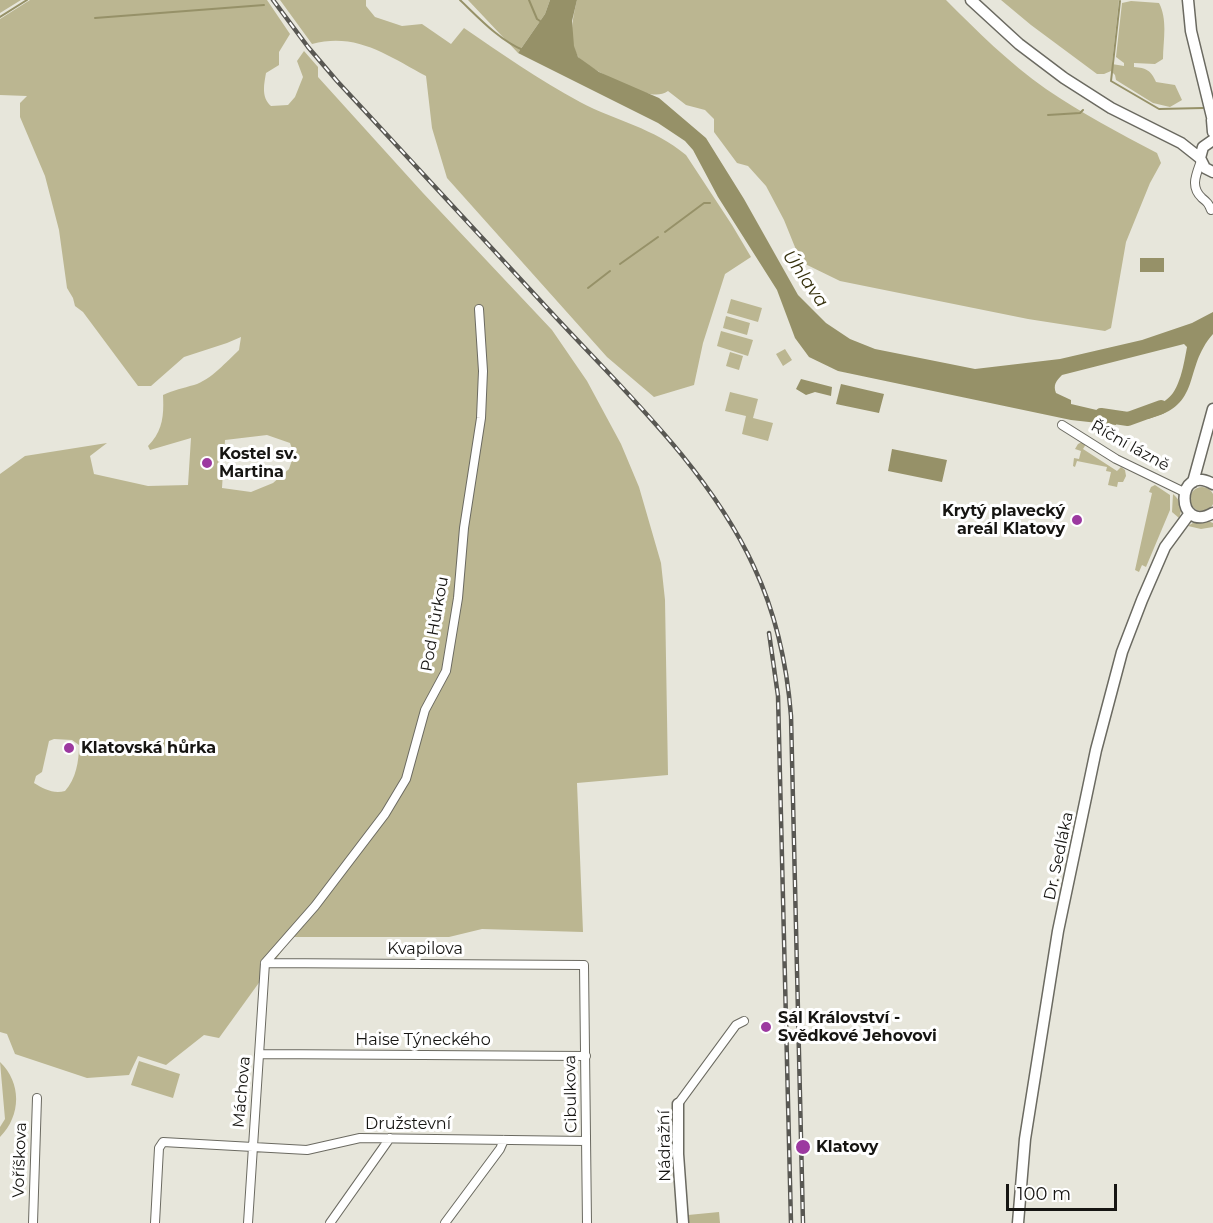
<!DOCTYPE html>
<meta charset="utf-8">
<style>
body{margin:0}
#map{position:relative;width:1213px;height:1223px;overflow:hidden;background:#e7e6db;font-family:Montserrat,sans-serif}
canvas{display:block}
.scale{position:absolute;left:1006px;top:1184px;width:111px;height:27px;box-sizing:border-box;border:3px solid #161512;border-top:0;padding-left:8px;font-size:18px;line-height:21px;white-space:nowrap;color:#161512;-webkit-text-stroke:4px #fff;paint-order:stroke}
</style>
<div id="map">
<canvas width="1213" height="1223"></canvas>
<div class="scale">100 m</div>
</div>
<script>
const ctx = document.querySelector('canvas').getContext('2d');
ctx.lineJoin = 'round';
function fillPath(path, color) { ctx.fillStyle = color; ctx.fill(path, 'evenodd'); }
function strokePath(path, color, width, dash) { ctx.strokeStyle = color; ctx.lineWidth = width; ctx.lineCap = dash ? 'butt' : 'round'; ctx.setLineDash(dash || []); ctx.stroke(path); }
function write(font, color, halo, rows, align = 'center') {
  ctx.font = font + ' Montserrat,sans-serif'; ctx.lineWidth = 6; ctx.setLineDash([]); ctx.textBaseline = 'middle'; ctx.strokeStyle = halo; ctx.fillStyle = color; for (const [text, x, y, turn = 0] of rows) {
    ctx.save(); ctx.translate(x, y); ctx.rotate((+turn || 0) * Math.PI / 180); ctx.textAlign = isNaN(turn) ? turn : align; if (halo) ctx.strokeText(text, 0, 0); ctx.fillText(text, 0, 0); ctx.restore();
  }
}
fillPath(new Path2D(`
 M0 0H21L0 13Z
 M30 0H267L290 34 279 52V65L266 73C264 85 261 97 271 106L288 105 295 97 303 77 297 61 304 51 318 67V77L423 193 552 330 587 381 621 444 639 487 661 563 665 600 668 775 577 783 583 932 482 929 449 937H292L219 1038 204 1035 166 1065 138 1056 129 1075 87 1078 15 1054 7 1034 0 1032V474L25 456 107 443 90 456 94 474 148 486 188 485 191 438 150 450 148 446C163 431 164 415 163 395 174 390 183 388 194 385 211 380 227 361 239 350L241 337 227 343 184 357 151 386H138L83 312 75 306 73 298 67 288 59 230 45 176 20 117V103L27 96 0 95V19ZM267 435 290 443 294 454 289 469 273 483 251 492 222 488 225 440ZM54 739 72 740 79 745C79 761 76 779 65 791 53 794 44 789 34 783L36 776 42 772 49 741Z
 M280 0H366V6L375 17 402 26 422 24 451 44 464 28C502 54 539 80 580 102 616 121 654 128 686 155L732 225 751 257 725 274 703 343 694 385 654 397 607 357 447 178 432 128 426 76C388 56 357 32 312 44Z
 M468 0H550L545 14 518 53Z
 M577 0H946C977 31 1009 63 1046 89 1081 113 1119 133 1157 153L1161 163 1150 183 1126 242 1111 328 1105 331 1028 319 840 281 801 262 784 220 766 186 748 166 737 163 714 132V119L705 110 686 105 668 91C662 95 657 95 650 94 636 91 583 67 577 55 568 38 573 17 577 0Z
 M1001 0H1119L1112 64 1124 66V63L1116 57 1122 3 1131 1 1159 3C1168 20 1163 41 1163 59L1155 64 1134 63V67C1146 68 1151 70 1156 82L1175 85 1182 100 1170 107 1153 103 1116 80 1115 75 1111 71 1104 74H1097L1031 25Z
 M731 299 762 308 758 322 727 313Z
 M726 316 750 323 747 335 723 328Z
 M721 331 753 340 748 356 717 346Z
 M785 349 792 360 783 366 776 354Z
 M730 352 743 356 739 370 726 366Z
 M730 392 758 399 753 418 773 423 768 441 742 434 746 416 725 411Z
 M1082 442 1086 444 1083 449 1117 471 1121 467 1125 470 1126 476 1123 482H1118L1117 487 1108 485 1111 472 1106 471 1107 467 1077 461 1075 467 1073 466 1074 458 1079 459 1081 451 1075 449 1078 444Z
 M1155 485 1170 495V510L1146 567 1142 565 1139 572 1135 570 1152 493 1149 492 1151 487Z
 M1190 499a12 12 0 1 1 24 0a12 12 0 1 1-24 0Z
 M1173 494C1181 501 1183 508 1179 518L1172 512Z
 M1196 521H1208L1213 523V527L1201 529 1188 526Z
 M139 1061 180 1074 173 1098 131 1085Z
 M0 1062C22 1083 21 1116 0 1137V1127L5 1119Z
 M719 1212 720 1223H689L688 1215Z`), '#bbb691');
fillPath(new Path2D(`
 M550 0H577L572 21 574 46 578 57 599 72 659 98 706 138 744 199 798 295 826 323 850 339 875 349 975 369 1060 359 1142 340 1192 323 1213 312V334C1182 369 1204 405 1148 419L1144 410C1151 407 1160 405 1166 400 1180 391 1184 363 1187 347L1184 344 1062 375C1056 381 1053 385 1056 393L1071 400V404L1118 415 1116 425 1071 420 838 371 809 357 795 338 777 290 718 197 693 150 685 141 658 123 518 53 545 14Z
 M1140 258H1164V272H1140Z
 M801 379 832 387 831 396 815 392 806 395 796 389Z
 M841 384 884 394 879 413 836 404Z
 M892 449 947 460 942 482 888 471Z`), '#969168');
strokePath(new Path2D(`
 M460 0C478 17 499 40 523 50
 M529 0 537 19 540 21
 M1120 1 1111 81 1159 109 1203 108
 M0 17 27 0
 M95 18 264 5
 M1048 115 1080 113 1083 110
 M665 232 704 203H710
 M620 264 658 237
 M588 288 610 271`), '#969168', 2);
strokePath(new Path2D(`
 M1101 415 1128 419 1161 407`), '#969168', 14);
const street = new Path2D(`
 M1201 161C1196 175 1190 187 1202 198 1207 202 1209 204 1211 210
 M1062 425 1116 459 1184 492
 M265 963 315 906 385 814 406 779 425 710 446 671 458 598 464 528 481 418 483 371 479 309
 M265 963 584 965 587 1223
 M260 1054 586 1056
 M678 1104 736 1025 744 1021
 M33 1223 37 1098
 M155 1223 159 1148 163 1142 307 1150 360 1138 586 1141
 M248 1223 265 963
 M330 1223 390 1138
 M445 1223 500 1149 504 1140`);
const secondary = new Path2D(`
 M971 0 1019 44 1064 78 1111 108 1181 143 1200 158
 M1188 0 1191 31 1213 121
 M1212 120 1213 132
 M1213 140 1203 147 1200 158 1205 168 1213 172
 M1193 482 1213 409
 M1213 484C1175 462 1175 535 1213 513
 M678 1104V1154L683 1223
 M1018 1223 1025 1139 1058 931 1096 750 1122 652 1142 600 1165 547 1190 513`);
strokePath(street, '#6b6a61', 10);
strokePath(secondary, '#6b6a61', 13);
strokePath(street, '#fff', 8);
strokePath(secondary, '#fff', 10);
const rail = new Path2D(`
 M273 0 308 47 337 81C408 157 478 234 549 310 622 389 709 469 754 567 776 614 787 665 791 716L803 1223
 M769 633 778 696 791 1223`);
strokePath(rail, '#595853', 4.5);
strokePath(rail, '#fff', 2, [7]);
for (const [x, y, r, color] of [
 [207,463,6,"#9c39a0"],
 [1077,520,6,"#9c39a0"],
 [69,748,6,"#9c39a0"],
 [766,1027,6,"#9c39a0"],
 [803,1147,8,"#9c39a0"]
]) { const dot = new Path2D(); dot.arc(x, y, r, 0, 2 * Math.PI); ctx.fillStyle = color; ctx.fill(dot); strokePath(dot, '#fff', 2); }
write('16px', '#161512', '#fff', [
 ["Říční lázně",1130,446,29],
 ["Pod Hůrkou",435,624,-80],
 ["Dr. Sedláka",1059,856,-78],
 ["Kvapilova",425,949],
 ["Haise Týneckého",423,1040],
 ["Máchova",242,1092,-85],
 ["Cibulkova",571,1094,-91],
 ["Družstevní",408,1124],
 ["Nádražní",665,1146,-91],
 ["Voříškova",20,1160,-88]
]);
write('bold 16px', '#161512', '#fff', [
 ["Kostel sv.",219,454],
 ["Martina",219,472],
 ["Krytý plavecký",1065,511,"right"],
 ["areál Klatovy",1065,529,"right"],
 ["Klatovská hůrka",81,748],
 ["Sál Království -",778,1018],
 ["Svědkové Jehovovi",778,1036],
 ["Klatovy",816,1147]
], 'left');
write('italic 18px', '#35300c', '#fff', [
 ["Úhlava",805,279,55]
]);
</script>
